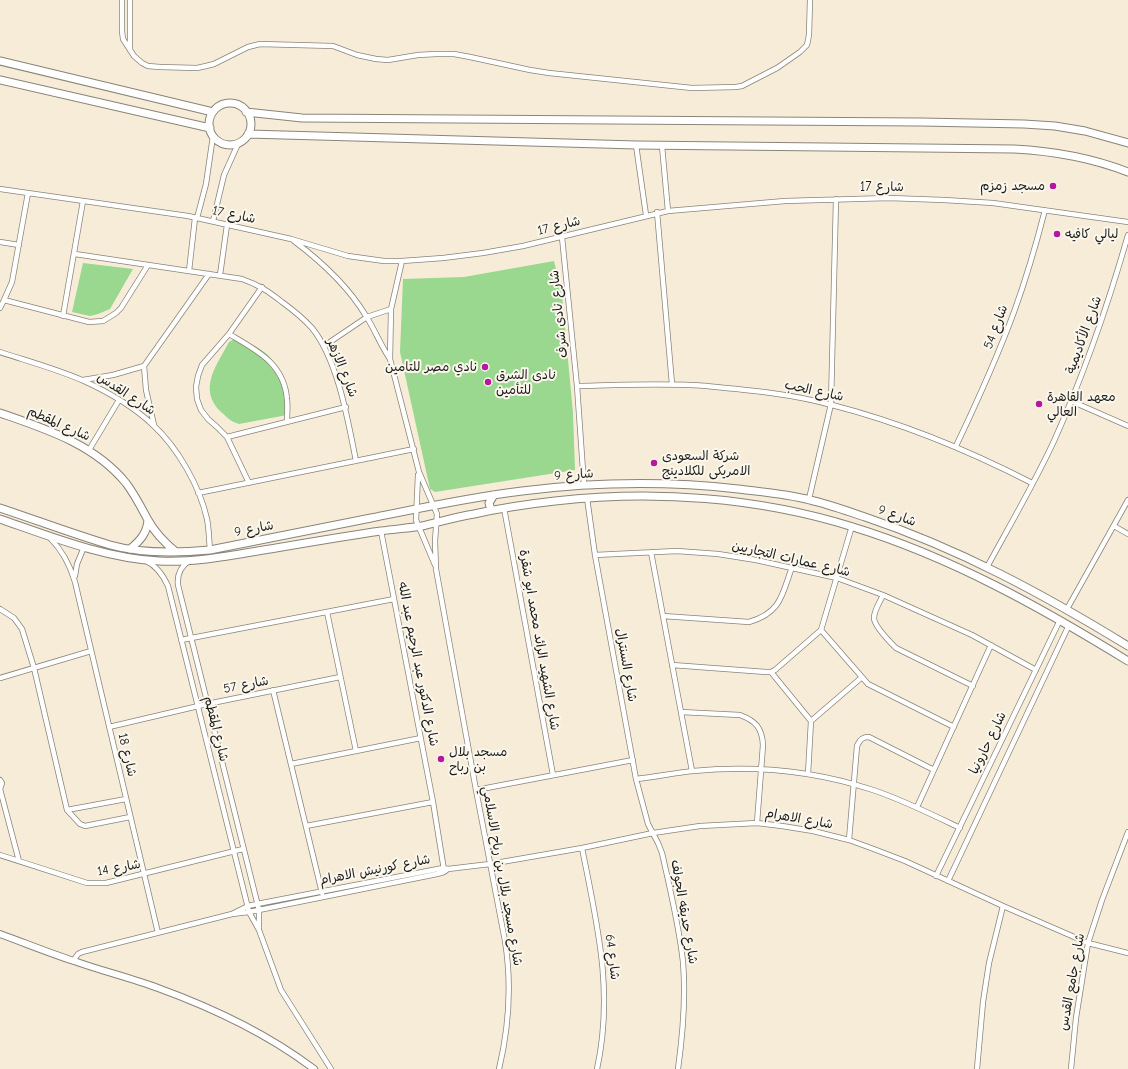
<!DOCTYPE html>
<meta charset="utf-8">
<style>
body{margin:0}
canvas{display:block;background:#f7ecd8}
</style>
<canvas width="1128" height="1069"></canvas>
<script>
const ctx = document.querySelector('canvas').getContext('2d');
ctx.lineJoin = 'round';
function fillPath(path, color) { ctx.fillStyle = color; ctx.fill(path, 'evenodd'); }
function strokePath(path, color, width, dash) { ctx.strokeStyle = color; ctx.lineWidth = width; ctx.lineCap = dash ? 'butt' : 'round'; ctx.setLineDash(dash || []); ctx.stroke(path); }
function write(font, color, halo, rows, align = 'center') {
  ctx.font = font + ' "Comic Neue","Playpen Sans Arabic",sans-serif'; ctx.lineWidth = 4; ctx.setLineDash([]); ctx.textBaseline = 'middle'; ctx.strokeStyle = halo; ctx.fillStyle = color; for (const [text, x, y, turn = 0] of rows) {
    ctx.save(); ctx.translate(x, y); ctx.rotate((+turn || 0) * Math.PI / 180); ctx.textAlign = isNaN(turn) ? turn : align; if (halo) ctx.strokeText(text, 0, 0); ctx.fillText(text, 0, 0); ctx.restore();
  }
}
fillPath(new Path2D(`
 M554 261 562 295 573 413 575 470 435 492 430 489 400 352 403 279 464 277Z
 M83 263 133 269 110 309 98 314 90 316 72 312Z
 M240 338C248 343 257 346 264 352 283 366 284 393 287 415L239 424C231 422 227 417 221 412 197 389 217 365 229 342L234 339Z`), '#99d88e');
const minor = new Path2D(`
 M122 0V31L123 39 134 56 142 63 148 66 160 67 197 68 206 66 214 64 248 47 260 44 333 46 357 55 376 59 388 60 418 55 436 54H454L470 57 530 70 549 73 692 88 736 87 742 86 777 68 800 52 807 45 809 35 810 0
 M130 50V0
 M636 145 646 215
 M662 146 668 211
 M0 189 188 216 291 239 348 256 384 261H402L443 258 483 253 523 246 668 211 785 201 889 198 944 200 993 203 1128 222
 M657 212 672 384
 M197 218 206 184 213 136
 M213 221 224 175 238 144
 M562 237 577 386 584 485
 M294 241C322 262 348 286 366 316 375 330 381 346 390 359
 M0 242 19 245
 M75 254 242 279C259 285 268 291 282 302 293 310 303 318 312 328 338 360 348 421 356 461
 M402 261 391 309 390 359 419 472 437 514 435 541 436 569 476 790 505 941C512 985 509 1027 499 1069
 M189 271 195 218
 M220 275 227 225
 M4 300 89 322 103 321 116 313 121 308 148 265
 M0 308 4 300 12 282 28 193
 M63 316 83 201
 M229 334C256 350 284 363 287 399 288 406 287 414 287 421
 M324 346 367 317 391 309
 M0 352C27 361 57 369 84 381 108 392 134 407 153 425 178 448 200 487 207 519 209 529 209 540 210 550
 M83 380 113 375 144 366
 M577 386C620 385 664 383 707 386 749 390 792 394 832 405 902 423 968 450 1032 483
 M1071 401 1128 426
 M154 425 146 390 144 366 209 274
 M227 437 346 407
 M956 446C977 402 997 358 1014 312 1026 279 1036 245 1045 210
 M89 450 119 400
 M418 475 416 520 435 565
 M249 483 227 437 217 427 208 419 201 410 197 399 196 387 198 376 202 365 229 334 262 287
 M198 493 414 449
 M587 498 595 555 636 779 648 824 658 843 662 853C670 889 679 925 683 962 686 998 683 1033 678 1069
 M809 499 831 404 836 199
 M504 508 553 775
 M1114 526 1128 534
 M381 531 433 802 444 870
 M50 538C63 551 70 565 75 582L158 933
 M651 552 692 771
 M595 555 677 551 718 554 756 560 837 578 883 595 972 635 1036 670
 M146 561C157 566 163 575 168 586L249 912 259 930 281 990 331 1069
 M189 561C180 567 177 575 178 585L259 910V928
 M987 567C1010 525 1034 484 1054 441 1084 374 1108 305 1128 235
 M75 576 77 564 84 547
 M883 595C880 602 874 610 874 618 874 626 890 642 896 648L973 686
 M0 609 14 618 22 629 34 668 67 810 80 824 85 826 130 817
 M1067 609 1128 500
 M327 612 356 751
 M663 616 749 622C781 613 782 595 792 567
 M821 630 868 684 954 727
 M181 640 394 599
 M672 665 766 672H771L775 670 821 630 852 526
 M771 672 811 721 808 774
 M0 678 91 651
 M273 690 322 893
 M681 712 740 715C756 721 762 728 763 745L757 823
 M811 721 861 678
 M109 727 207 704 340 677
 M291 764 421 738
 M636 779C655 777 674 773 693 771 753 765 816 771 873 790 903 800 931 814 960 828
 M0 780 2 783 0 789
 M0 789 19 861
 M476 790 633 760
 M917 807 991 645
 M67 810 126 799
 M306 826 433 802
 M849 840 857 746C860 739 863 737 869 737L934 770
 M582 848C597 924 614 991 597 1069
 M0 855 87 883H106L243 849
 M936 876 1060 620
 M948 881 1069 625
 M232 914 248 906 257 904 443 868 448 869 490 864 582 848 653 833 700 826 757 823 782 826 813 831 849 840 871 848 905 861 1003 906 1088 943 1128 953
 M73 961 78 954 82 952 232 914 249 912 437 874 444 872 448 869
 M977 1069 983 1002 989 963 1003 906
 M1071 1069 1076 1018 1088 943 1102 900 1128 832`);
const tertiary = new Path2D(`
 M0 934C25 943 49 953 74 961 102 971 131 978 158 988 213 1008 268 1034 314 1069`);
const secondary = new Path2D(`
 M0 61 213 112
 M0 80 210 128
 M209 124a21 21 0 1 1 42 0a21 21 0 1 1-42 0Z
 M246 112 302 118 921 122 1024 124 1055 126 1085 131 1128 143
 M248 134 636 145 1014 149C1053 151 1092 158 1128 172
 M0 413C46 429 94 444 126 483 135 495 141 507 148 520 155 533 165 543 176 552
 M0 508C36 520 73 534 110 545 142 554 177 553 210 550 264 539 317 529 371 518 421 508 471 497 522 491 594 482 667 481 738 489 762 492 787 494 810 500 828 504 847 511 865 517 960 549 1043 594 1128 646
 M491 510 489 503 494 495
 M0 519C49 536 107 559 159 561 198 563 238 554 276 548 311 542 346 536 381 531 395 529 409 528 422 526 439 522 456 517 474 514 501 508 528 504 555 501 654 490 758 497 853 527 951 557 1042 608 1128 661
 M130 549C140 541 147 533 148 520`);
strokePath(minor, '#8a847a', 6);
strokePath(tertiary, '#8a847a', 8);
strokePath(secondary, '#8a847a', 9);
strokePath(minor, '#fff', 4.5);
strokePath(tertiary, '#fff', 6);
strokePath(secondary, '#fff', 7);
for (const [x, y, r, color] of [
 [1053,186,4,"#b5179e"],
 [1057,234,4,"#b5179e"],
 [485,367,4,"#b5179e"],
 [488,382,4,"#b5179e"],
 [1039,404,4,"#b5179e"],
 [654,463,4,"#b5179e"],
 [441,759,4,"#b5179e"]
]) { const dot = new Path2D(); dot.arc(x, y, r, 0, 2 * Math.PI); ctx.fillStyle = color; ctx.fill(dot); strokePath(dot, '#fbf7ec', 1.5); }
write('13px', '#1c1c1c', '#fbf7ec', [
 ["مسجد زمزم",1045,186,"right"],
 ["ليالي كافيه",1065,234],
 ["نادي مصر للتامين",477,367,"right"],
 ["نادى الشرق",496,375],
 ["للتأمين",496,390],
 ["معهد القاهرة",1047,397],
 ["العالي",1047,412],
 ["شركة السعودى",662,456],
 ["الامريكى للكلادينج",662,471],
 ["مسجد بلال",449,752],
 ["بن رباح",449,767]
], 'left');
write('13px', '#1c1c1c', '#fbf7ec', [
 ["شارع 17",882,187],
 ["شارع 17",234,215,12],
 ["شارع 17",559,226,-14],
 ["شارع نادى شرف",559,314,-96],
 ["شارع 54",996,327,-69],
 ["شارع الأكاديمية",1084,335,-70],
 ["شارع الازهر",342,368,68],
 ["شارع الحب",814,391,12],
 ["شارع القدس",126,394,33],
 ["شارع المقطم",59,424,24],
 ["شارع 9",574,475,-4],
 ["شارع 9",897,516,20],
 ["شارع 9",254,529,-11],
 ["شارع عمارات التجاريين",791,559,13],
 ["شارع الشهيد الرائد محمد ابو شقرة",539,640,80],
 ["شارع الدكتور عبد الرحيم عبد الله",418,664,79],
 ["شارع السنترال",626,665,80],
 ["شارع 57",246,685,-11],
 ["شارع المقطم",216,729,76],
 ["شارع حارونيا",988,743,-64],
 ["شارع 18",127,755,77],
 ["شارع الاهرام",799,819,10],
 ["شارع 14",119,868,-10],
 ["شارع كورنيش الاهرام",375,870,-11],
 ["شارع مسجد بلال بن رباح الاسلامي",502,876,80],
 ["شارع حديقه الجولف",684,912,80],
 ["شارع 64",612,957,83],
 ["شارع جامع القدس",1072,982,-80]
]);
</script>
